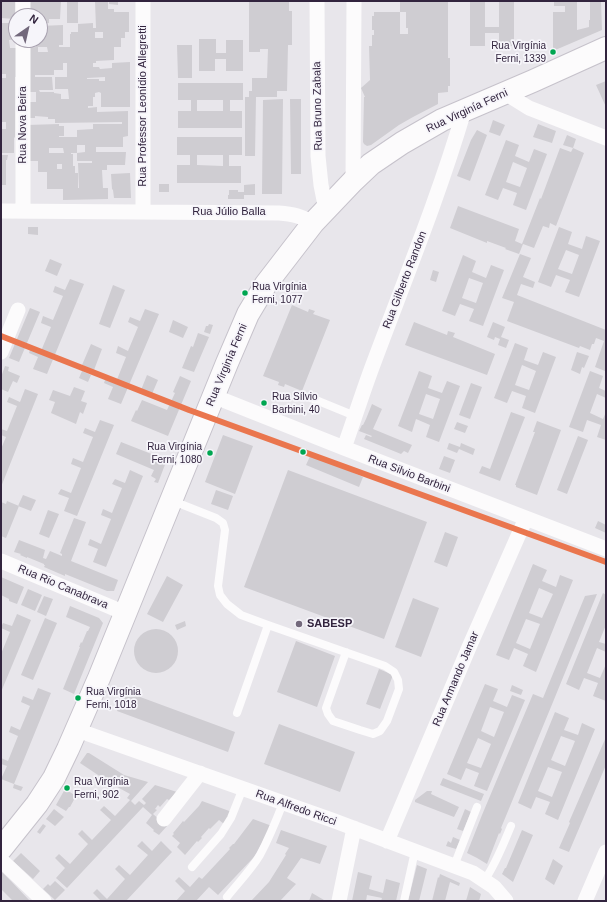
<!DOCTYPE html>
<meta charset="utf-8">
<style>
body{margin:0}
#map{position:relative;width:607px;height:902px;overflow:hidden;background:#e8e6eb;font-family:Arial,sans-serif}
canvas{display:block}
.frame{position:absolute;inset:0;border:2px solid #32243e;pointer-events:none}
.north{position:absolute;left:8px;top:8px;width:40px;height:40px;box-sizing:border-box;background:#f6f5fa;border:1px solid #a8a1af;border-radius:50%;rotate:34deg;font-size:11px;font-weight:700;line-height:16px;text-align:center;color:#32243e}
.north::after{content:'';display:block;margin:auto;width:14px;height:18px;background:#72687b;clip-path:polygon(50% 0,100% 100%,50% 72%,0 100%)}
</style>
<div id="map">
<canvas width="607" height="902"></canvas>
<div class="frame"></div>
<div class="north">N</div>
</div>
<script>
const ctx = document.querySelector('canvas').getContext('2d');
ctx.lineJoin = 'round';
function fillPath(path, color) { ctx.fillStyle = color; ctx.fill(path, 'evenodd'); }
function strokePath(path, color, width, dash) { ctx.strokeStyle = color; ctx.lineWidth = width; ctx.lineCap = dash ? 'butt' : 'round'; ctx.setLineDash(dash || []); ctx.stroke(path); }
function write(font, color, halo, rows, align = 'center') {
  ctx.font = font + ' Arial,sans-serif'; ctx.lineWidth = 3.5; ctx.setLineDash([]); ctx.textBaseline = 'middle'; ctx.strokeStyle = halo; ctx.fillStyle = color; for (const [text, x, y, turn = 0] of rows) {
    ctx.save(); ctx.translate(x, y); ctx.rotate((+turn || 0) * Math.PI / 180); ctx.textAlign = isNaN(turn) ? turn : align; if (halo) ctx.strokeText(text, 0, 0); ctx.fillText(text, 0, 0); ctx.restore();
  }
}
fillPath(new Path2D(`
 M1 1H15V19L1 18Z
 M29 1H61L60 19H49V23L40 24V16H28Z
 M67 1H78V23H67Z
 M95 1H108V9H114V12H129V32H125V38H121V47H114V60L96 61V63H93V67H99L100 69 112 68V63L130 62V107H101V93L99 92 95 93V97H93V106H88V108L97 107V112L128 111V136L123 137V147H96V152H126L125 165H107V170H102L103 188H108V199L63 200V189H47V172H38V161H27V125L59 124V126H64V136H59V137H77V130L93 129V124H122V122L55 123V119H48V117L35 116V118H27V102H36V92H27V48L36 47V45H31V40H40V26L63 25V45H59V47H70V34H71V32H78V24L93 23V28H96ZM95 32H103V38H95ZM38 47H47L48 52H38ZM63 63H67V77H55V89H68L69 99H61V94L54 93V92H40L39 90H53L52 77H35V75H54V70H63ZM105 77V81H99V79H87V78ZM77 145H85V152L77 153V161H92V163H78L79 188H78V173H75V166H73V154H71V153H77ZM49 148H63L64 153H49ZM57 164H62V169H57Z
 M109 1H118V5L109 4Z
 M249 1H289V11H292V45H288L287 91H277V97H256L255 156H245V97H249V91H252V78H267L268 49H260V52H249Z
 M400 1H448V58H450V86H448V92L438 93V104L413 117 399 125 371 145 367 146 364 144 363 142 364 97H365L361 88 370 80 369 46H372V35H374V30H372V16H374V12H400V34H408V28H406V12H400Z
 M470 1H485V27H499V1H514V46H499V33H485V46H470Z
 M554 1H577V30L589 27V20H590V1H601L602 30 553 51V12H565V6H554Z
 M1 23H12V24H16V39L9 40 10 48H16L17 77H15V138L14 137V153H1V129H6V122H1V78H6V74H1Z
 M199 39H216V53H226V40H243V71H226V59H215V71H199Z
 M177 45H192V78H178Z
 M606 81V107L596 85Z
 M178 83H243V100H230V111H242V128H178V111H191V100H178ZM197 100H223V111H197Z
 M283 99 282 194H262L263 100Z
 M290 99H301V174H291Z
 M493 120 505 125 500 136 489 132Z
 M538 124 556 131 552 143 533 137Z
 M477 130 487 135 470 181 457 176 471 140Z
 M567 135 576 139 573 148 584 153 556 226 550 223 549 228 543 226 534 248 523 244 519 254 505 249 506 248 487 241V243L450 228 458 206 519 229 515 241 522 244 540 198 541 199 560 148 571 152 573 148 563 145Z
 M177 137H242V155H229V166H241V183H177V165H190V155H177ZM197 155H223V166L197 165Z
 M506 140 519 145 515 156 529 162 534 149 547 154 526 210 513 205 517 193 503 188 498 200 485 195ZM513 162 527 168 520 187 506 182Z
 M1 155H8L7 160H6V185H1Z
 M130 173 131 198H114L113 190 112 189 111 174Z
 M159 184H169V192H159Z
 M255 184V195H244V199H228V195H229V190H238V192H244V185Z
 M28 227H38V235L28 234Z
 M559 227 572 232 568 244 582 249 586 236 600 241 579 297 565 292 570 280 556 275 551 287 538 282ZM566 250 579 255 572 274 558 269Z
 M520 254 531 258 523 277 535 282 533 288 521 284 517 295 606 330V368L605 371 595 367 604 341 596 338 594 344H592L590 350 580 346 579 348 507 321 514 302 502 298Z
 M463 255 476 261 472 272 486 278 491 265 504 270 483 326 469 321 474 309 460 304 455 316 442 311ZM469 278 483 283 476 303 462 298Z
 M50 259 62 264 57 276 45 271Z
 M433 270 439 272 436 282 430 280Z
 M70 279 84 284 47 374 33 369 38 357 29 353 31 347 41 351 51 327 41 323 43 316 53 320 63 296 53 292 55 286 65 290Z
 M113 285 125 290 110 328 99 324Z
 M292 305 308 312 309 309 315 311 313 314 330 320 302 391 285 384 284 387 278 385 279 382 263 376Z
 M30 308 40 312 19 362 9 358Z
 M145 309 159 314 121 404 108 399 113 387 104 383 106 377 116 382 126 357 116 353 118 346 128 351 138 327 128 322 130 317 140 321Z
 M173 320 188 327 183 338 169 332Z
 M414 322 447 335 448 331 455 333 453 337 495 354 487 375 405 345Z
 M493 322 505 327 501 337 509 340 506 348 498 345 500 339 495 337 494 340 487 337Z
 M209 324 213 325 210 334 204 332 206 326H208Z
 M198 333 209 337 194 372 182 368 191 346 193 347Z
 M515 343 528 348 524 360 538 365 543 352 556 357 535 413 522 408 526 396 512 391 507 403 494 398ZM522 365 536 371 529 390 515 385Z
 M91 344 102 349 94 370 82 365Z
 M577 352 589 356 584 368 582 367 580 374 571 370Z
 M5 366 9 367 8 371 20 376 17 383 13 381 8 392 1 389V377Z
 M82 371 91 375 88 382 79 378Z
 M419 371 432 376 428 388 442 393 447 381 460 386 439 442 426 437 430 425 416 419 412 432 398 426ZM426 394 440 399 433 419 419 414Z
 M590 371 603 376 599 388 606 391V398L597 394 590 413 603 419 606 412V440L597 437 601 425 587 420 583 432 569 427Z
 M147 375 158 380 152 394 141 390Z
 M180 376 191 381 168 436 131 421 136 410 137 411 142 400 167 410 175 393 173 392Z
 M471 383 482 387 470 419 459 415Z
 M74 387 85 391 81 401 87 403 83 414 80 412 76 424 51 413 55 402 49 400 53 390 70 396Z
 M25 389 38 394 1 487V449L6 437 1 435V429L7 431 17 406 7 402 9 397 20 402Z
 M372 404 382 409 373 429 412 445 408 453 404 451 401 454 364 439 366 435 371 437 372 436 359 431 362 425H363L366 419Z
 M511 412 525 417 500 481 479 473 482 466 490 469Z
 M100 420 114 425 77 516 64 511 69 498 58 494 61 489 71 493 81 468 71 464 73 458 83 462 93 437 83 433 85 428 95 432Z
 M537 421 561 430 537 495 516 487V485H515L535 432H533Z
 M457 422 468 426 465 433 454 429Z
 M223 435 253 446 235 494 205 482Z
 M578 436 588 440 567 494 557 490Z
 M121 442 154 455 153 457 166 462 158 483 154 482 156 479 151 476 154 470 116 454Z
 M449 443 460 447 461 443 475 449 473 455 459 449 457 453 447 449Z
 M311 454 363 477 359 487 306 465Z
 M444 456 455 460 450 473 439 469Z
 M130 470 143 476 106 567 93 562 98 549 88 545 90 539 101 544 111 519 101 515 103 509 112 513 122 488 112 484 115 479 125 483Z
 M288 470 427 522 384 639 244 587Z
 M216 490 233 496 228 510 211 504Z
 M23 495 36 500 31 511 18 506Z
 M7 501 19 506 6 538 1 536V502L6 504Z
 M48 510 59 514 49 538 39 534Z
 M74 518 86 522 71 561 118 580 114 591H107L65 574V576L44 567 45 565H44V564L27 557V558L20 555 21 554 14 552 19 540 45 550 43 558 46 559 50 551 62 556V554L60 553Z
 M598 521 606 525V533L595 528Z
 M445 532 458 537 447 567 434 562Z
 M533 564 547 570 542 581 556 587 560 575 573 580 536 672 523 666 528 654 514 648 509 660 496 655ZM539 588 553 594 542 618 529 613ZM526 619 540 624 530 649 516 643Z
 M167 576 183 585 163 622 147 614Z
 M1 577 24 587 17 604 9 601V599L1 595Z
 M28 589 42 595 35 611 21 605Z
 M603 593 606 595V625L599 642 606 644V652L597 648 587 673 600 678 606 664V701L593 696 598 683 584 678 579 690 566 684Z
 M597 594 553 702 501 828 502 829 500 834 499 833 487 864 477 858 467 853 482 815 533 694 543 698 585 596Z
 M44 596 53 599 46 616 37 612Z
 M413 598 439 608 421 657 395 647Z
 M70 606 99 618 103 623 74 694 63 689 80 647H79L81 642 82 643 87 631H88L90 627 66 617Z
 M17 614 31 620 1 692V654L10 632 1 628V627L3 623 12 626Z
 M45 618 57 623 33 680 21 675Z
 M185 621 186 626 177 630 175 625Z
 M134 651a22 22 0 1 1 44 0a22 22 0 1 1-44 0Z
 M296 641 335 656 317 707 277 692Z
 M379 669 393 675 380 709 366 704Z
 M485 684 498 689 493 701 507 707 512 695 525 700 487 791 474 786 479 773 466 768 461 780 447 774ZM490 707 504 712 494 737 481 731ZM478 738 491 744 481 768 467 763Z
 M512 685 523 690 521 695 510 691Z
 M38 688 51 693 14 784 1 779 7 766 1 764V758L8 761 18 736 9 732 11 726 20 730 30 706 21 702 23 696 33 700Z
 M124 691 235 732 228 752 117 711Z
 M555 712 569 718 564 730 578 735 582 723 595 729 558 820 545 814 550 802 536 797 531 809 518 803ZM561 736 575 741 565 766 551 760ZM548 767 562 772 552 797 538 791Z
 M279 724 355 752 340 792 264 764Z
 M606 737V765L569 852 559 848 570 823 569 822Z
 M87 753H89L124 775 148 782 131 801 135 805 139 801 144 805 146 803 142 799 155 785 177 792 169 800 167 799 160 807 158 805 155 809 157 810 153 814 167 826 159 835 153 831 154 830 146 823 152 815 143 807 67 888 56 878 65 868 55 858 59 854 70 864 88 844 78 834 82 830 92 840 111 820 100 810 104 806 115 816 130 800 127 798 130 794 110 783 80 763Z
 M443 778 484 794 481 801 440 785Z
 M14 784 23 787 21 791 13 788Z
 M65 789 76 796 70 807H69L66 811 56 805Z
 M427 791H432L431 794 459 807 454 817 415 802V800Z
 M202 801 232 812 224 824 219 820 210 829 209 828 201 837 202 838 198 842 197 841 185 855 177 847 180 843 172 836 174 834 173 833 183 821 184 822 199 806Z
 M54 809 64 817 55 826 46 819Z
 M465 809 471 812 463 831 457 829Z
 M253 819 272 826 254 857 218 895 209 887 196 901H176L185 891 175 881 179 877 190 887 199 877 202 879 230 849 229 848 233 844H234Z
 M43 824 46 826 40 834 37 832Z
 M281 830 327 846 320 864 301 858 287 878 296 884 280 901H251L269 882 286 855 285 854 289 848 276 843Z
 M522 830 533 835 513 882 502 874 505 868H506Z
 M453 837 460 840 456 849 446 846 448 841 451 843Z
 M142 841 152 851 161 841 172 852 126 901H101L93 893 97 889 107 899 125 879 115 869 119 865 130 875 148 855 137 846Z
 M21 853 40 871 33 879 13 861Z
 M553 859 563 866 554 885 545 879Z
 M417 865 427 869 419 901H408Z
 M1 871 11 881 30 901H13L2 890H1Z
 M358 872 372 876 369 889 383 893 386 879 400 883 396 901H381L382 898 367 895 366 901H352Z
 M440 874 460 883 459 886 450 882 445 901H432L438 877 439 878Z
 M55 881 65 890 55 900 43 889 48 884 50 886Z
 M470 887 481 894 479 901H466Z
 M312 893 324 900V901H309Z`), '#cfcdd2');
const secondary = new Path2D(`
 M1 849 37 804 54 778 68 749 99 678 227 363 248 314 266 284 313 223 353 181 371 164 402 143 442 120 533 81 606 48`);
strokePath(secondary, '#c6c2cb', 24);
strokePath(new Path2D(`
 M311 398 355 416
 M173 501 216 518 223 523 225 530 218 586 220 595 227 604 241 615 268 625 385 666 394 672 398 680 399 689 387 721 380 731 373 734 360 730 333 721 328 714 326 708 346 652
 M237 713 268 625
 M454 866 477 807
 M192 867 221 834 231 818 243 788
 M484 881C496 864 503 845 511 826
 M227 897C238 883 251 870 260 855 269 838 276 821 283 803
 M404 901 415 851`), '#fcfbfc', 8);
strokePath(new Path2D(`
 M143 1V212
 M317 1 318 156 321 185 326 210
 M23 16V1
 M505 93 529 108 606 138
 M353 181 354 1
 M1 211 279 213C293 214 301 216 313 223
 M23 211V40
 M1 352 18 310
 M213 396 344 448 606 549
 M344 448C354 420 363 391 374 362 405 279 439 196 464 111
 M1 561 125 613
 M77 730 332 820 473 873 494 887 506 901
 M164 819 200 773
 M387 841 470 645 526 518
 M1 860 44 901
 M339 901 354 828
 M585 901 606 852`), '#fcfbfc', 15);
strokePath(secondary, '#fcfbfc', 22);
strokePath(new Path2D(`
 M1 336 189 410 606 562`), '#ea764e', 6);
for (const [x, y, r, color] of [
 [553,52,3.5,"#00a651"],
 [245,293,3.5,"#00a651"],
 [264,403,3.5,"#00a651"],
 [303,452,3.5,"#00a651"],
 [210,453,3.5,"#00a651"],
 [299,624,4,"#72687b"],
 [78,698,3.5,"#00a651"],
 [67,788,3.5,"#00a651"]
]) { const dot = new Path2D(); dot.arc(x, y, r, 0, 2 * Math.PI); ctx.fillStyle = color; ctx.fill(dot); strokePath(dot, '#f6f5fa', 1.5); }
write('10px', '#32243e', '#f6f5fa', [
 ["Rua Virgínia",546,46,"right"],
 ["Ferni, 1339",546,59,"right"],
 ["Rua Virgínia",252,287],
 ["Ferni, 1077",252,300],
 ["Rua Sílvio",272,397],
 ["Barbini, 40",272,410],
 ["Rua Virgínia",202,447,"right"],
 ["Ferni, 1080",202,460,"right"],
 ["Rua Virgínia",86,692],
 ["Ferni, 1018",86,705],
 ["Rua Virgínia",74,782],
 ["Ferni, 902",74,795]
], 'left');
write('11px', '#32243e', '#f6f5fa', [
 ["Rua Professor Leonídio Allegretti",143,106,-90],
 ["Rua Bruno Zabala",318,106,-91],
 ["Rua Virginía Ferni",467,111,-25],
 ["Rua Nova Beira",23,125,-90],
 ["Rua Júlio Balla",229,212],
 ["Rua Gilberto Randon",405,280,-69],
 ["Rua Virginía Ferni",227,365,-67],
 ["Rua Silvio Barbini",409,474,21],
 ["Rua Rio Canabrava",63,587,23],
 ["Rua Armando Jamar",456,679,-67],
 ["Rua Alfredo Ricci",296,808,20]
]);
write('bold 11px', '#32243e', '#f6f5fa', [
 ["SABESP",307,624]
], 'left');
</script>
